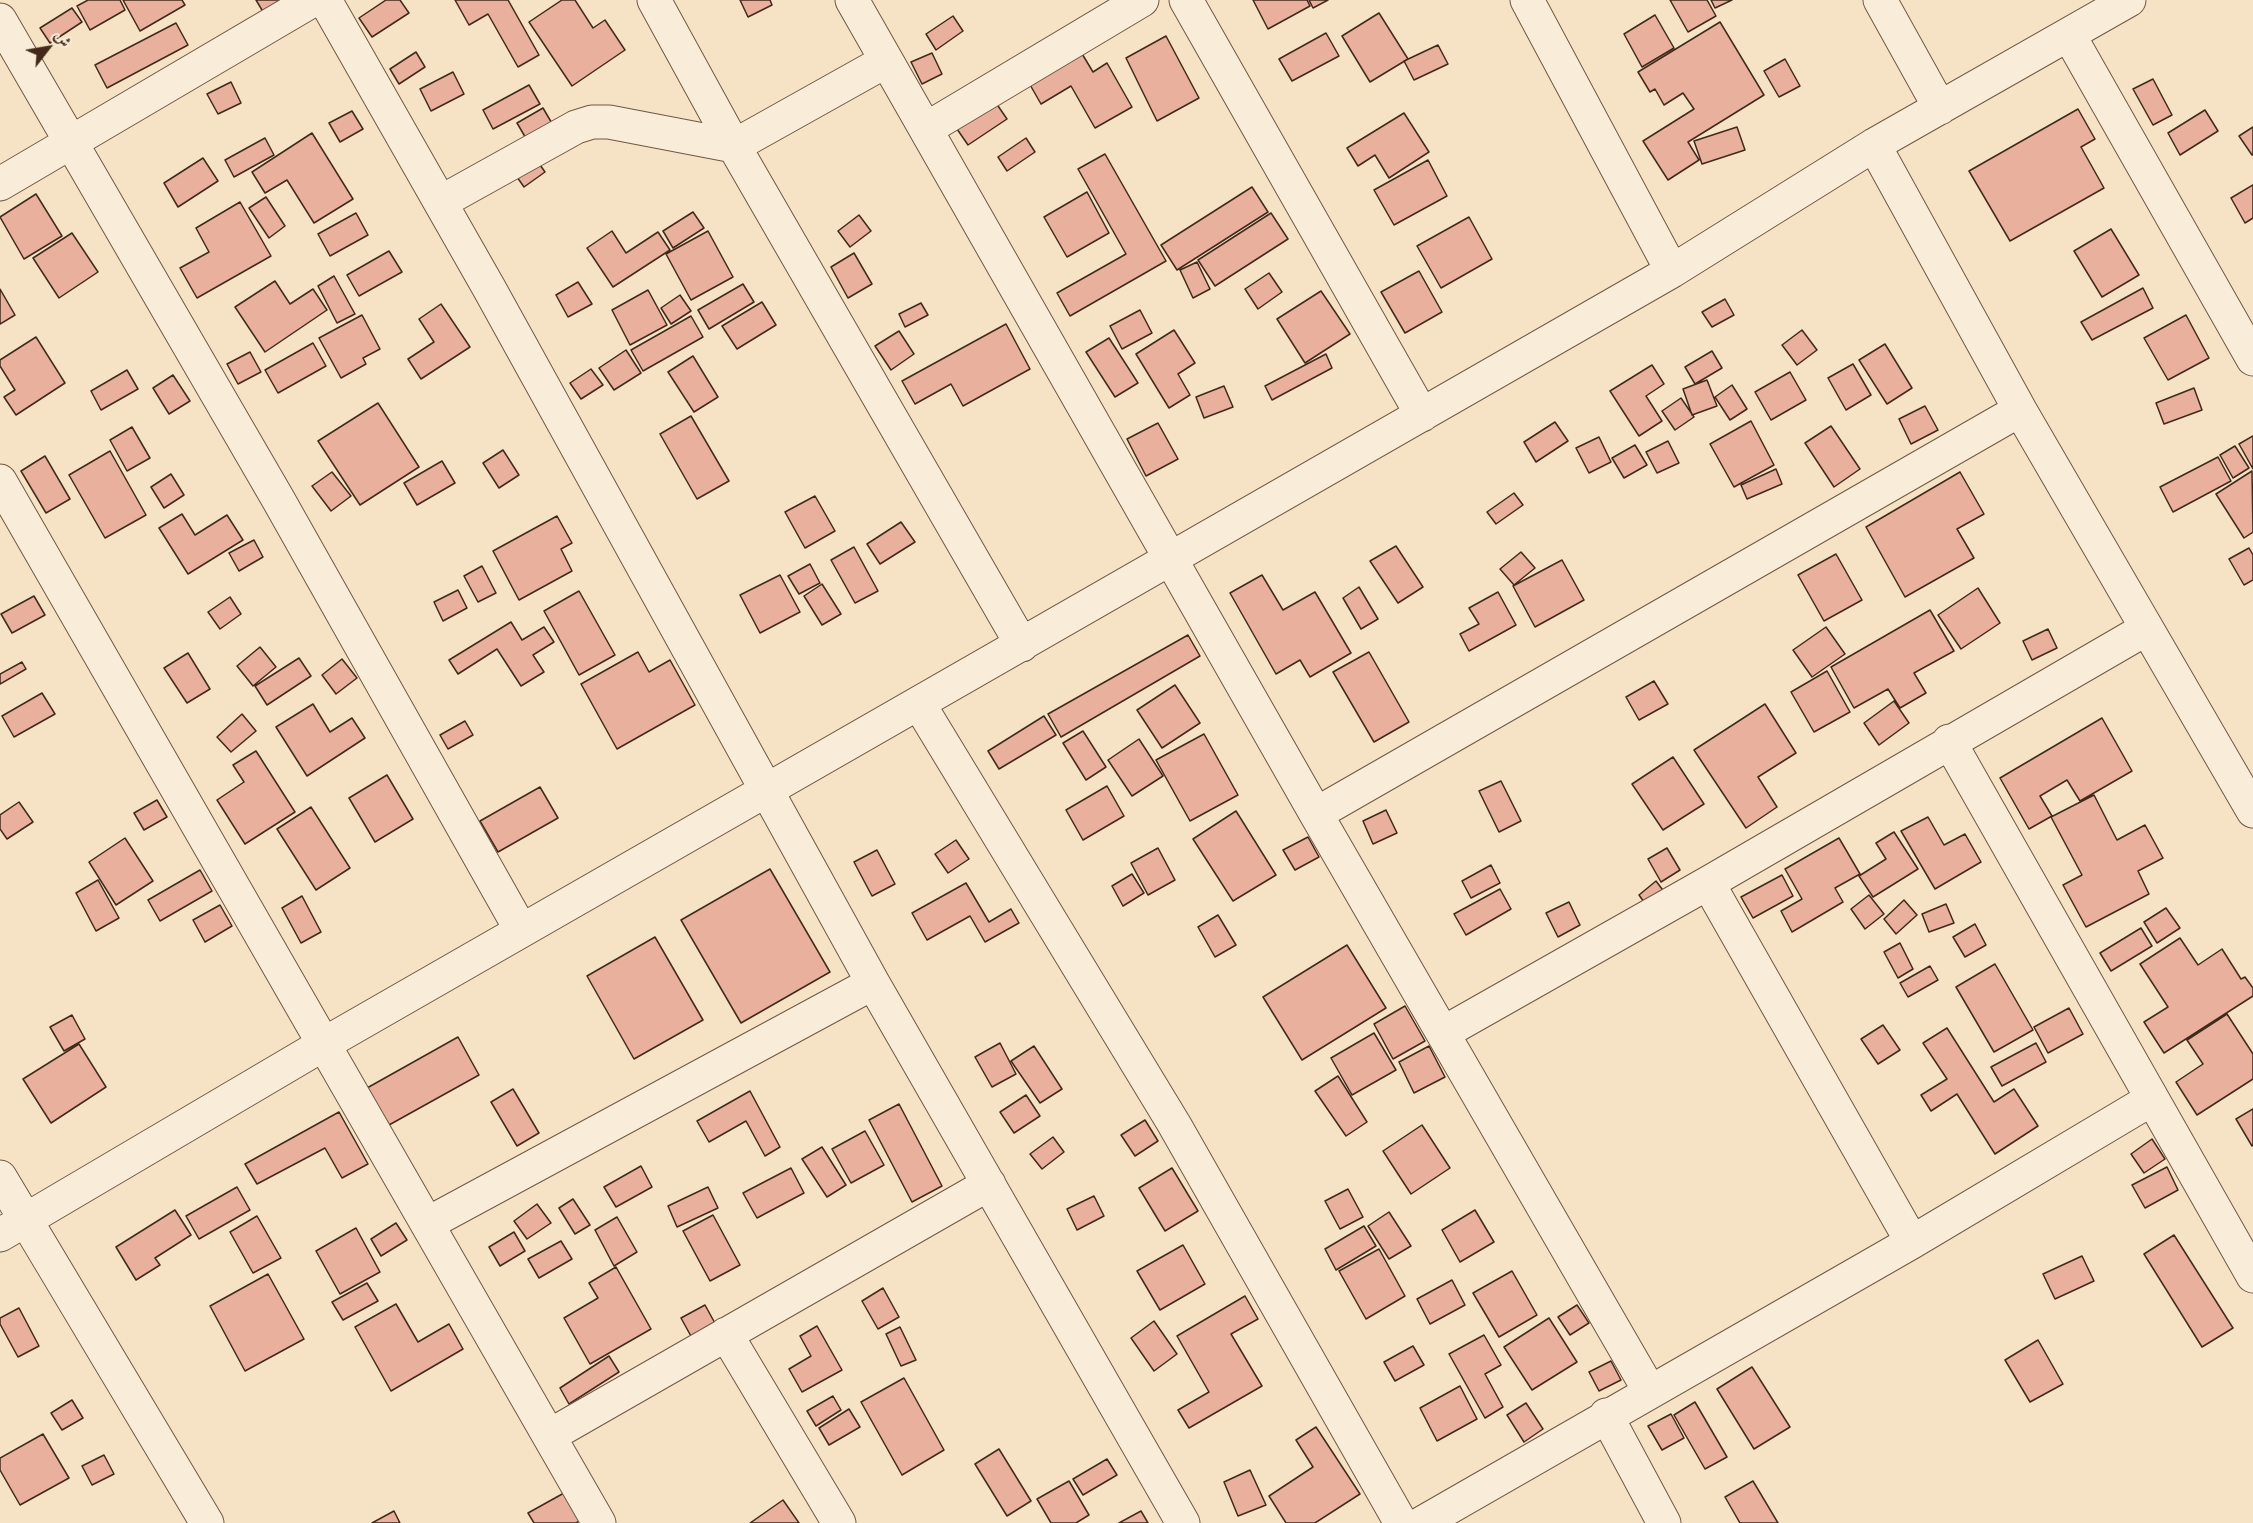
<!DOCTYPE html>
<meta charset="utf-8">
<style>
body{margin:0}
#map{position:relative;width:2253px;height:1523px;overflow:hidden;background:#f6e3c5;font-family:"Gentium Book Plus",Amiri,serif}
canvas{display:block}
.north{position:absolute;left:18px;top:18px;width:60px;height:60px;-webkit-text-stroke:4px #f9edd9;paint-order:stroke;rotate:59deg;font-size:16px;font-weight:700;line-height:24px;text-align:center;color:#42291a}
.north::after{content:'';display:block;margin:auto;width:21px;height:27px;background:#42291a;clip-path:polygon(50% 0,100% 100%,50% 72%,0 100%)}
</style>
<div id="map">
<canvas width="2253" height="1523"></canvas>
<div class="north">ش</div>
</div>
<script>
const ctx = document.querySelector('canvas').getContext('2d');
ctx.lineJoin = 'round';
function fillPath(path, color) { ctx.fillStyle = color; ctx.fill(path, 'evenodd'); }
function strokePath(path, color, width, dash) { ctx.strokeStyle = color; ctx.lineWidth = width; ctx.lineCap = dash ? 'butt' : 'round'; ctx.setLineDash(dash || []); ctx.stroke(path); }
const building = new Path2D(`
 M88 0H120L125 10 90 30 77 6Z
 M123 0H182L185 5 140 31Z
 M256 0H291L265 15Z
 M386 0H400L409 13 372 37 359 18Z
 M455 0H508L539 55 518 67 488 14 469 25Z
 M562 0H575L593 28 605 20 625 50 572 86 529 22Z
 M740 0H770L772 5 748 17Z
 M1253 0H1307L1310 6 1268 29Z
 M1309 0H1328L1313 8Z
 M1670 0H1707L1716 16 1688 32Z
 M1711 0H1732L1715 8Z
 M72 8 82 22 50 43 40 28Z
 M1379 13 1408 59 1370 82 1342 36Z
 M1655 15 1674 48 1642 67 1624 34Z
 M953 16 963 31 936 50 926 34Z
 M1720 22 1764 95 1688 142 1699 160 1668 180 1643 141 1694 109 1683 93 1664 105 1655 89 1650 92 1638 72Z
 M176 23 188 45 107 88 95 65Z
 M1326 33 1339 56 1292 81 1279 59Z
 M1166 36 1199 98 1157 121 1126 58Z
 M1438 45 1448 64 1414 80 1404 61Z
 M416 52 425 67 399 84 390 69Z
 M1081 52 1093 72 1107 63 1132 107 1095 128 1071 86 1041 104 1029 83Z
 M932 53 942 74 922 84 911 62Z
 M1785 59 1800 86 1779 97 1764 71Z
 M453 72 464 94 431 111 420 89Z
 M2153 79 2172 115 2153 125 2133 89Z
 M231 82 241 103 218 114 207 94Z
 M529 85 540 104 493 129 483 110Z
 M996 103 1007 119 968 145 957 129Z
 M543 108 567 149 541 164 517 123Z
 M2078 109 2095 139 2081 147 2104 188 2010 241 1969 171Z
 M2205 110 2218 131 2180 155 2168 133Z
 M352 111 363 129 340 142 329 123Z
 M1404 113 1429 152 1389 178 1375 155 1358 166 1347 148Z
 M1737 127 1745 150 1702 164 1694 141Z
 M2253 127V155H2252L2239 136Z
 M312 133 353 199 314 223 287 180 265 193 252 172Z
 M265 138 274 155 234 177 225 160Z
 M1026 138 1035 152 1007 171 998 157Z
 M531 152 545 172 524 187 510 167Z
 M1105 154 1166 261 1070 316 1057 293 1126 254 1078 169Z
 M203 158 218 181 178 207 164 183Z
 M1428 160 1447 196 1394 225 1374 190Z
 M2253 185V218L2245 223 2231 198Z
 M1252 187 1268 212 1177 270 1161 245Z
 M1087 192 1109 233 1067 257 1044 217Z
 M36 194 62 236 24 259 0 217Z
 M266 197 285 226 269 238 249 208Z
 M240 202 271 256 197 298 180 268 209 252 196 228Z
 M693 212 704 228 673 248 663 231Z
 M356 213 368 235 330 256 318 234Z
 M1271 213 1288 239 1215 286 1198 260Z
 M859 215 871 231 850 247 838 231Z
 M1469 217 1492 259 1441 288 1417 246Z
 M2111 229 2139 275 2102 297 2074 251Z
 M612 231 626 253 658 232 670 250 613 287 587 248Z
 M708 231 733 277 691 300 666 254Z
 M72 233 98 272 59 298 33 258Z
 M389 251 402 272 359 296 347 275Z
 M854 253 872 284 848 298 831 267Z
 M1197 262 1210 289 1193 298 1180 270Z
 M1419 271 1442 312 1405 333 1381 292Z
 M1269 273 1282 292 1258 309 1245 289Z
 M334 276 355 314 337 323 318 286Z
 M275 281 290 304 313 289 327 310 265 352 235 307Z
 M578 282 592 304 568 317 556 295Z
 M743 284 754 302 709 329 698 310Z
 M2143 288 2153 308 2092 340 2081 322Z
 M0 289 15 315 0 324Z
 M648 290 667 325 630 345 612 310Z
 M1321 291 1350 334 1305 363 1277 319Z
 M680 295 691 311 671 324 661 308Z
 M1725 299 1734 315 1712 327 1702 312Z
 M762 302 776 325 737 349 722 326Z
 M921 303 928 315 905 327 899 314Z
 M441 304 470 347 421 379 408 359 434 342 419 319Z
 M1140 310 1152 333 1122 349 1110 326Z
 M362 315 380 349 363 358 366 364 341 378 319 338Z
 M2186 315 2209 358 2168 380 2144 338Z
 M691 316 703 337 643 371 631 350Z
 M1006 324 1030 369 963 406 951 384 915 404 902 381Z
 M1174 330 1195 363 1178 374 1190 395 1169 408 1136 354Z
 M1802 330 1817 350 1797 365 1782 345Z
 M899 331 914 354 891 370 875 346Z
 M36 337 65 383 16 415 4 397 15 390 0 366V360Z
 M1109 338 1138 383 1115 397 1086 352Z
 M313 343 326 366 278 393 265 370Z
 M1885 344 1912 388 1887 404 1859 360Z
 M626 350 641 373 614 390 599 368Z
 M1712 351 1722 368 1695 384 1685 367Z
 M250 352 261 372 238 384 227 364Z
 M1326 354 1332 368 1272 400 1265 386Z
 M693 356 718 397 694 412 668 372Z
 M1853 364 1871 395 1846 410 1828 378Z
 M1652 365 1664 384 1646 396 1662 421 1639 436 1610 391Z
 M591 369 603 385 581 399 570 383Z
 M127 370 138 389 101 410 91 391Z
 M1790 372 1806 400 1771 420 1755 392Z
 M173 375 190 401 169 414 153 388Z
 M1707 380 1717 406 1692 415 1683 389Z
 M1732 385 1747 409 1730 420 1715 397Z
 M1224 386 1233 407 1204 418 1196 397Z
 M2194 388 2202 410 2164 424 2156 403Z
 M1681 398 1694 417 1675 430 1662 411Z
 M378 403 419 467 360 505 318 441Z
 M1925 406 1938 430 1911 444 1899 419Z
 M691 416 729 481 697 499 660 434Z
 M1751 421 1774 465 1734 487 1710 444Z
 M1555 422 1568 441 1536 462 1524 442Z
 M1158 423 1178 459 1146 476 1127 439Z
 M1831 426 1860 469 1834 487 1805 443Z
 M132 427 150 458 127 471 110 440Z
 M2253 436V469L2239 444Z
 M1599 437 1611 462 1589 473 1576 448Z
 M1668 441 1679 463 1657 473 1646 452Z
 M1635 445 1647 465 1624 478 1612 458Z
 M2235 446 2249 468 2233 478 2220 455Z
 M503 450 519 475 499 488 483 463Z
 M110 451 146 515 105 538 69 475Z
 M45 456 70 499 46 513 21 471Z
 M2218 457 2231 481 2173 512 2160 487Z
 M442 461 455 483 417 505 404 483Z
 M1776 469 1782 484 1747 499 1741 485Z
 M2252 471 2253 532 2244 538 2216 494Z
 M332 472 351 496 331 511 312 486Z
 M1960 472 1984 514 1957 529 1974 558 1905 597 1866 527Z
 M171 474 184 495 164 508 151 487Z
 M1514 493 1523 505 1496 524 1487 512Z
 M815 496 835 531 805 548 785 512Z
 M182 514 195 535 227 515 243 540 188 574 159 528Z
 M557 516 572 543 561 549 572 571 519 600 493 551Z
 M901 522 915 542 880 564 867 544Z
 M254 540 263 557 239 571 229 553Z
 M1396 546 1423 587 1398 603 1370 561Z
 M854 547 878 591 855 603 831 560Z
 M2249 548 2253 555V580L2244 585 2229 559Z
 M1521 552 1535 568 1514 585 1500 569Z
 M1836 554 1862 600 1824 621 1798 575Z
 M1562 560 1584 600 1535 627 1513 586Z
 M810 564 820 583 799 594 788 576Z
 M482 566 496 593 478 602 464 576Z
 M780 575 800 612 760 633 740 595Z
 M1262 575 1283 610 1315 592 1351 653 1310 677 1300 660 1276 674 1230 593Z
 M822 584 841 614 822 625 804 596Z
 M1359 587 1378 619 1361 629 1343 598Z
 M1978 588 2000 623 1961 649 1938 615Z
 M458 590 467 608 443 621 434 602Z
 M579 591 615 655 579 675 544 611Z
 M1498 592 1516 625 1469 651 1460 634 1479 624 1469 608Z
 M34 596 45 615 12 633 1 614Z
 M230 597 241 614 220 629 208 612Z
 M1930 610 1954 651 1914 673 1926 693 1900 708 1888 689 1854 708 1831 667Z
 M511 622 522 640 544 627 554 642 533 655 544 672 521 686 497 649 458 674 449 660Z
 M1826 627 1845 654 1812 677 1793 650Z
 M2048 629 2057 648 2032 660 2023 641Z
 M1188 635 1200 656 1061 737 1048 714Z
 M260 647 276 667 253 686 237 666Z
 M638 652 649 672 670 660 695 705 617 749 581 684Z
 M1369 652 1409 722 1374 742 1333 672Z
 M188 653 210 689 187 703 164 668Z
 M299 658 311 676 267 705 255 686Z
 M342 659 357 678 336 694 322 675Z
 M22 662 26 669 0 684V674Z
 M1827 671 1850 712 1814 732 1791 692Z
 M1654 681 1668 704 1639 720 1626 697Z
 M1175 685 1200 723 1162 748 1137 710Z
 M42 693 55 714 14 737 2 716Z
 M1894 701 1909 723 1879 745 1864 723Z
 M313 704 330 732 352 718 365 738 307 776 276 727Z
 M1765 704 1796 753 1758 777 1777 807 1746 828 1694 750Z
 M242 714 256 731 231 752 217 737Z
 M1044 716 1056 735 999 769 988 751Z
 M2102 718 2132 771 2080 801 2067 780 2040 796 2052 816 2029 829 2000 778Z
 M465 721 473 735 448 749 440 735Z
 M1083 731 1106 767 1086 780 1063 743Z
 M1204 734 1238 795 1190 821 1156 760Z
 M1139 739 1163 776 1132 796 1108 760Z
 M256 751 295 812 245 844 217 800 244 782 233 765Z
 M1673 757 1704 804 1663 830 1632 784Z
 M387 775 413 819 375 842 349 798Z
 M1501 781 1521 821 1499 832 1479 791Z
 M1107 786 1124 816 1083 840 1066 810Z
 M540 787 558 818 498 852 480 821Z
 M2094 795 2117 840 2145 825 2163 858 2138 871 2149 894 2086 927 2063 885 2082 875 2051 817Z
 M157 800 167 817 144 830 134 813Z
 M19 802 33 822 7 839 0 829V815Z
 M311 807 350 868 316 890 277 829Z
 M1386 810 1397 833 1373 844 1363 821Z
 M1236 811 1276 875 1233 901 1193 839Z
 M1928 817 1944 845 1965 834 1981 862 1935 889 1901 831Z
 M1894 832 1918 869 1873 897 1859 876 1886 859 1876 843Z
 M1308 837 1319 857 1295 870 1283 850Z
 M125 838 153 881 116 905 89 862Z
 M1839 838 1860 874 1835 888 1843 902 1792 932 1781 911 1802 899 1785 869Z
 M956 840 969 859 948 873 935 854Z
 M1158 848 1175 880 1148 895 1131 863Z
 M1667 848 1680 870 1661 882 1648 859Z
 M877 850 895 884 872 896 854 862Z
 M1491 865 1500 883 1471 898 1462 881Z
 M770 869 830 972 741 1023 681 920Z
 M200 870 212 891 160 921 148 900Z
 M1132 874 1144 893 1123 906 1112 886Z
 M1782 875 1793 896 1753 918 1741 897Z
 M98 880 119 918 96 931 76 893Z
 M1656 881 1674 905 1656 919 1639 895Z
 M966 883 989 922 1011 909 1019 923 985 942 970 916 927 940 912 913Z
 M1500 889 1511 909 1466 935 1454 914Z
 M1869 895 1884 914 1865 929 1851 909Z
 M302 896 321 932 301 943 282 908Z
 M1904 900 1917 915 1896 934 1884 919Z
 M1569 902 1580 925 1558 937 1546 913Z
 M1946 904 1954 923 1929 932 1922 914Z
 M220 905 232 926 205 942 193 920Z
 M2166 908 2180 928 2157 943 2144 922Z
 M1218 915 1236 945 1215 957 1198 927Z
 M1975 924 1986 945 1965 957 1953 937Z
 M2141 928 2152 946 2111 971 2100 953Z
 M655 937 703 1020 634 1059 587 976Z
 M2180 938 2198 965 2222 949 2241 979 2245 977 2253 988V996L2164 1053 2144 1022 2168 1007 2140 964Z
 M1900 943 1913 969 1898 978 1884 952Z
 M1347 945 1386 1008 1302 1060 1263 997Z
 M1995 964 2033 1030 1994 1052 1956 987Z
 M1930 966 1938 980 1908 997 1900 983Z
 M1405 1006 1425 1041 1393 1059 1374 1024Z
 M2069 1008 2083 1034 2048 1053 2034 1027Z
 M2227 1014 2253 1054V1079L2197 1115 2176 1082 2203 1064 2187 1040Z
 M72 1015 85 1039 64 1051 50 1027Z
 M1883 1025 1900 1050 1878 1064 1861 1039Z
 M1947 1028 1994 1102 2014 1089 2038 1126 1995 1154 1957 1094 1931 1111 1921 1095 1947 1079 1923 1043Z
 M1374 1033 1396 1070 1352 1095 1331 1058Z
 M458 1037 479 1075 389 1125 367 1088Z
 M1000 1043 1016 1074 992 1087 975 1057Z
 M2036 1043 2046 1062 2002 1086 1991 1067Z
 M79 1044 106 1087 51 1123 23 1079Z
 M1034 1046 1062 1089 1040 1103 1011 1061Z
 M1429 1046 1445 1077 1414 1093 1399 1062Z
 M1338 1076 1367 1122 1346 1136 1315 1091Z
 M513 1089 539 1133 517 1146 491 1102Z
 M750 1091 780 1147 765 1156 746 1121 709 1142 697 1121Z
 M1026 1095 1040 1116 1014 1133 1000 1112Z
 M899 1104 942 1186 912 1202 869 1120Z
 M2253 1109V1145L2252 1146 2236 1119Z
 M339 1112 368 1164 342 1178 325 1148 257 1184 245 1164Z
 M1145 1120 1158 1141 1135 1156 1121 1135Z
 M1422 1125 1450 1168 1411 1194 1383 1151Z
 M865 1131 884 1165 851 1183 832 1149Z
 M1053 1137 1064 1152 1042 1169 1030 1154Z
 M2152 1139 2165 1159 2144 1173 2131 1154Z
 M822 1147 846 1185 827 1197 802 1159Z
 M641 1166 652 1187 616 1207 604 1187Z
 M2167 1167 2178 1190 2145 1208 2132 1185Z
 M791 1168 804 1193 757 1218 743 1193Z
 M1172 1168 1198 1211 1165 1231 1139 1188Z
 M237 1187 250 1210 199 1239 186 1216Z
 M708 1187 718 1208 677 1227 668 1206Z
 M1348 1189 1363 1217 1340 1229 1325 1201Z
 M1094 1196 1104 1216 1077 1230 1067 1209Z
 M573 1199 590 1225 575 1234 559 1208Z
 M537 1204 551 1223 527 1239 514 1221Z
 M175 1210 191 1235 155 1258 160 1265 136 1280 116 1247Z
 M1475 1210 1494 1242 1460 1262 1442 1230Z
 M1389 1212 1411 1246 1389 1259 1368 1226Z
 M713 1215 740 1265 710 1281 683 1231Z
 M257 1216 281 1258 253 1273 230 1232Z
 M617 1217 637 1252 614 1266 595 1230Z
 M396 1223 407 1240 381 1256 371 1239Z
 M1364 1226 1376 1246 1336 1270 1325 1249Z
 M356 1228 380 1272 340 1294 316 1251Z
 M514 1232 525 1251 500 1266 489 1247Z
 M2174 1235 2233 1328 2202 1347 2144 1254Z
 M561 1241 572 1259 539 1278 528 1259Z
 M1183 1245 1205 1284 1160 1310 1137 1271Z
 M1379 1249 1405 1296 1366 1319 1339 1271Z
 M2082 1256 2094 1281 2055 1299 2043 1274Z
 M616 1267 651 1329 590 1364 564 1318 598 1298 589 1283Z
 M1512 1271 1537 1315 1499 1337 1473 1293Z
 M268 1274 304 1339 245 1371 210 1306Z
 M1452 1280 1465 1305 1430 1324 1417 1299Z
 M367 1283 378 1301 343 1320 332 1302Z
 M883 1288 899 1317 878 1329 862 1301Z
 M1245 1296 1258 1319 1231 1334 1262 1386 1189 1428 1178 1410 1209 1392 1177 1336Z
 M396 1304 418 1342 449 1324 463 1349 391 1391 355 1327Z
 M705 1305 716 1325 692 1338 681 1318Z
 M1577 1305 1589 1323 1570 1335 1558 1317Z
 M19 1308 39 1346 18 1357 0 1324V1318Z
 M1549 1318 1577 1362 1532 1390 1504 1347Z
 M1154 1321 1177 1354 1154 1371 1131 1338Z
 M817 1326 842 1370 802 1392 789 1369 811 1356 800 1336Z
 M900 1327 916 1360 901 1366 886 1334Z
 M1484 1335 1501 1365 1485 1374 1503 1407 1485 1418 1449 1354Z
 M2038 1340 2063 1384 2030 1402 2005 1360Z
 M1413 1346 1424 1365 1395 1381 1384 1362Z
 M609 1356 619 1372 569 1404 560 1388Z
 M1611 1361 1621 1380 1599 1391 1589 1372Z
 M1752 1367 1790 1427 1754 1449 1717 1389Z
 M904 1378 944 1450 902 1475 861 1402Z
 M1460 1386 1477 1419 1437 1441 1420 1408Z
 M833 1396 841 1410 816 1426 807 1411Z
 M72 1400 83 1418 62 1430 51 1413Z
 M1695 1402 1727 1457 1705 1469 1674 1415Z
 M1526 1403 1543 1429 1524 1442 1507 1415Z
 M849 1409 860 1427 829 1445 819 1428Z
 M1671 1414 1684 1438 1662 1450 1648 1426Z
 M1316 1427 1360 1494 1315 1523H1286L1269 1496 1313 1467 1296 1440Z
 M43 1434 69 1478 20 1505 0 1470V1458Z
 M999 1449 1031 1501 1007 1516 975 1464Z
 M104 1455 114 1474 92 1485 82 1466Z
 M1107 1459 1117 1475 1083 1495 1073 1479Z
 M1250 1470 1266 1505 1238 1516 1224 1482Z
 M1069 1481 1089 1515 1076 1523H1051L1037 1499Z
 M1753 1481 1778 1523H1740L1725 1497Z
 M573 1488 589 1516 576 1523H534L528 1513Z
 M783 1500 799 1523H750Z
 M394 1511 400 1523H372Z
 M1141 1511 1148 1523H1119Z`);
fillPath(building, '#e8b09d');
strokePath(building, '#42291a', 1.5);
const minor = new Path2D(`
 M325 0 489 288 873 983 1183 1523
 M654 0 734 146 1022 645
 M852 0 1316 814 1649 1390
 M1186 0 1422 415
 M1527 0 1672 271
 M1880 0 1940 108
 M0 20 278 499 521 930
 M2069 35 2253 359
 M926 129 1142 0
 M1874 145 2020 410 2253 811
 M0 184 313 0
 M441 202 576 127 592 122H609L734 146 886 61
 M0 481 599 1523
 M919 704 1174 1124 1401 1523
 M1949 741 2253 1276
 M1316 814 2020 410
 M1708 883 1912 1242
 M1443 1033 1708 883 2146 629
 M0 1177 207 1523
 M427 1224 873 983
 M0 1235 324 1044 1672 271 1874 145 2129 0
 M726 1334 839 1523
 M1606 1415 1664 1523
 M549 1436 989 1184
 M1422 1523 1912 1242 2152 1099`);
strokePath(minor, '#6f5845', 35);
strokePath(minor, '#f9edd9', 33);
</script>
